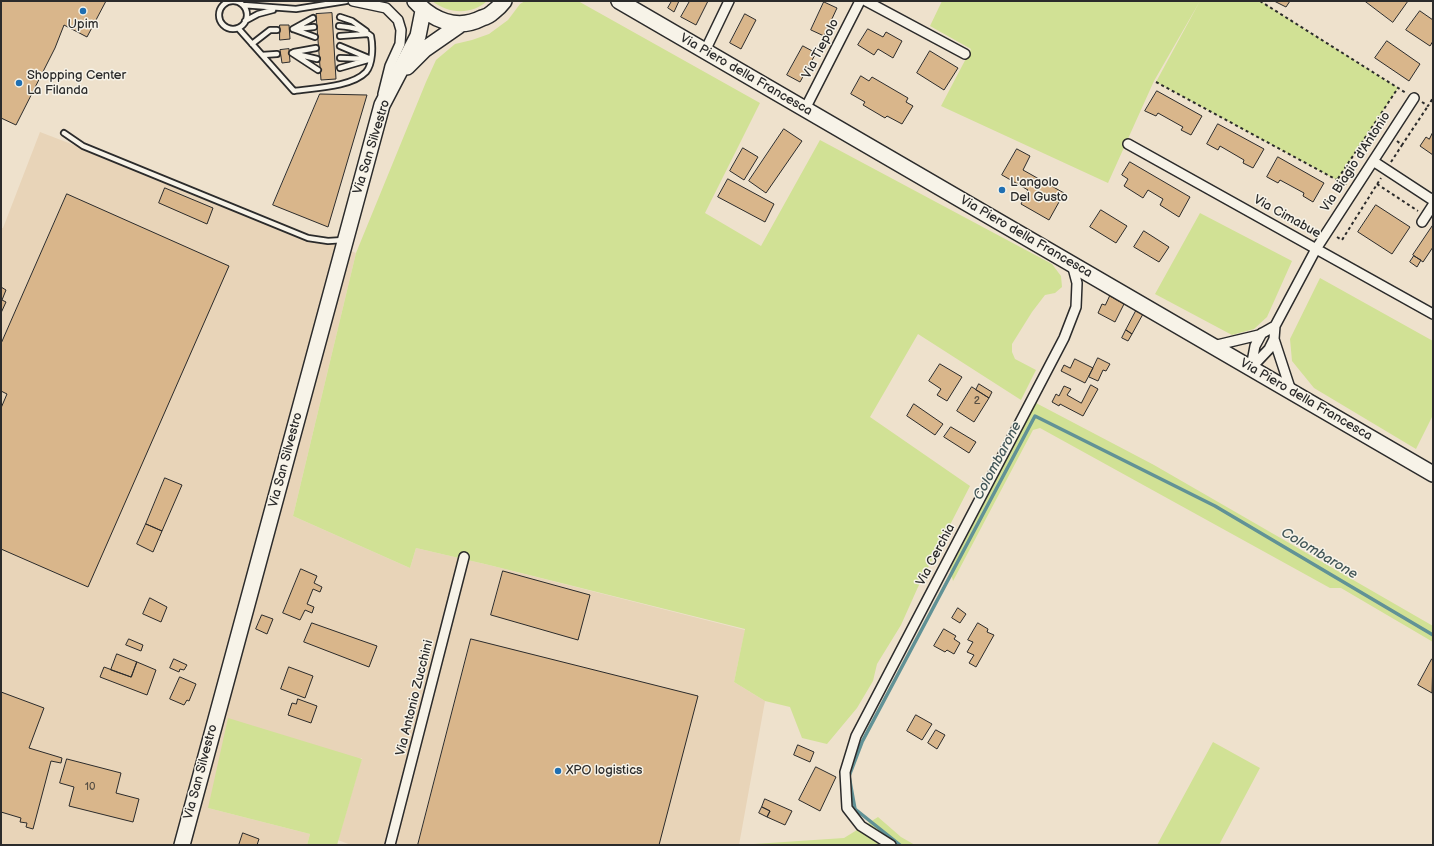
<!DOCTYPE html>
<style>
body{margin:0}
#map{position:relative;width:1434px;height:846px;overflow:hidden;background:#eee1cc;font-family:"Balsamiq Sans",sans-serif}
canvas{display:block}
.frame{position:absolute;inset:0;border:2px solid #2b2b2b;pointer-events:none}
</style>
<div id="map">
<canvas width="1434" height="846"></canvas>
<div class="frame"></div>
</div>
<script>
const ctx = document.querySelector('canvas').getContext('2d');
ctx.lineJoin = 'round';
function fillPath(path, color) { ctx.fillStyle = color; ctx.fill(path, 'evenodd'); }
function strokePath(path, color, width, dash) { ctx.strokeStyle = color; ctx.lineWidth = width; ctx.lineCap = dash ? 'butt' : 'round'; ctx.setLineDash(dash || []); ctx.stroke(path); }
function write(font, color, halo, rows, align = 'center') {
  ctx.font = font + ' "Balsamiq Sans",sans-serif'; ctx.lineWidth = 3; ctx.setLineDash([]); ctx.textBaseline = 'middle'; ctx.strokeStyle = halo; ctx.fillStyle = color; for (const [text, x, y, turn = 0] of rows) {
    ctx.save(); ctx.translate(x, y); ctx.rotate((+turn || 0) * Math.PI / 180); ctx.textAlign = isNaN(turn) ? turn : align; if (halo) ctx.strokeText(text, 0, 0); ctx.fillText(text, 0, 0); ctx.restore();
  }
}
fillPath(new Path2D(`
 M40 132 356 253 293 516 410 568 416 548 489 565 745 630 734 682 765 701 739 845H351L338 840 362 758 208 808 310 834 307 845H1V228H3Z`), '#e8d4b8');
fillPath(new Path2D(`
 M432 1H487C472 15 448 14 432 1Z
 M525 1H578L760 103 705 213 761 246 820 140 1052 264 1061 276 1062 287 1055 293 1045 295 1032 312 1012 344V352L1015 359 1036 370 1021 400 918 334 870 417 970 486 918 587 901 625 877 664 873 681 857 708 827 744 802 738 790 707 765 701 734 682 745 629 489 565 416 548 410 568 293 516 356 253 426 82 436 60 455 44 472 40 489 34 508 20 520 4Z
 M942 1H1200L1154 81 1108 183 941 106 971 49 930 26Z
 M1200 1H1260L1398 88 1337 180 1156 82Z
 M1200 213 1292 261 1267 317 1254 329 1232 335 1155 294Z
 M1320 278 1433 341V415L1416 449 1314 388 1292 361 1290 339Z
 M1036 403 1154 465 1433 626V642L1341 588H1330L1040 428 1033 430 953 581 950 569Z
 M228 718 362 759 337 845H307L310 834 208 808Z
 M1213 742 1260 768 1219 845H1157Z
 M878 817 901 837 915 845H739L844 838Z`), '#d1e195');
strokePath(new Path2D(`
 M900 845 855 809 849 776 862 742 1035 416 1215 506 1433 635`), '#619296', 3.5);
const building = new Path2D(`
 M1 1H106L87 37 64 25 55 48 16 125 1 118Z
 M672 1H679L674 12 668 8Z
 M690 1H708L696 25 681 17Z
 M1277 1H1290L1286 7 1276 2Z
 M1365 1H1408L1393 22Z
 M824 2 837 8 824 36 811 30Z
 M1420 11 1433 20V41L1430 46 1406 30Z
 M332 13 336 79 321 80 316 14Z
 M745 14 756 20 741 49 730 43Z
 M280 25H289L290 39 280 40Z
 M868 29 883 37 886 32 902 41 893 58 878 49 874 55 858 45Z
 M1387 41 1420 64 1409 81 1375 58Z
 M803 46 816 53 800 82 787 75Z
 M289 49 290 62 282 63 280 50Z
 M930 51 958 68 944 90 917 73Z
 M861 76 869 81 872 77 908 98 906 102 913 106 902 124 887 116 885 118 863 105 865 102 851 94Z
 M1157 91 1202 116 1191 135 1181 130 1183 127 1158 113 1156 116 1145 111Z
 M320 94 367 95 328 227 273 205Z
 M1218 124 1264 149 1253 168 1243 163 1244 160 1220 146 1218 150 1207 144Z
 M784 129 802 141 766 193 749 181Z
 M1433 132V155L1420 146 1426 137 1429 139Z
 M743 148 758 157 744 180 730 171Z
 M1017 149 1030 156 1023 170 1064 193 1049 220 1021 204 1028 190 1002 175Z
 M1278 157 1324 183 1313 202 1303 196 1304 193 1280 180 1278 183 1267 177Z
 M1130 162 1190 197 1179 217 1160 205 1163 199 1148 190 1143 198 1124 186 1128 179 1122 175Z
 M728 179 774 204 765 222 718 197Z
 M165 188 213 208 207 224 159 203Z
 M67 194 229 266 88 587 1 549V408L7 394 1 391V344Z
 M1376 205 1410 227 1392 254 1358 232Z
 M1101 210 1127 226 1116 243 1090 227Z
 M1433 225V247L1423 262 1413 255Z
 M1144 231 1169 247 1159 262 1134 247Z
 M1414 256 1421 260 1417 267 1410 262Z
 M1 287 6 290 2 300 6 302 1 313Z
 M1110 296 1124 304 1115 322 1098 313 1102 304 1105 305Z
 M1136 311 1143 314 1132 334 1126 330Z
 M1126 330 1132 334 1128 341 1122 338Z
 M1098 358 1110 364 1106 371 1103 370 1098 381 1089 377Z
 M1075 359 1093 368 1085 383 1061 371 1064 365 1070 368Z
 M940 364 962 377 947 401 937 395 941 389 929 381Z
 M979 384 992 392 989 398 976 390Z
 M1091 385 1098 389 1083 416 1060 404 1059 406 1052 402 1056 394 1059 396 1064 386 1071 389 1067 395 1081 403Z
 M972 387 989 398 974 422 957 411Z
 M914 404 943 424 935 435 907 416Z
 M951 427 976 442 969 453 944 437Z
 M165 478 182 485 162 531 146 524Z
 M146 524 162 531 153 552 137 544Z
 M301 569 317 576 314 583 322 587 320 592 313 589 307 604 314 607 312 613 305 610 300 620 283 613Z
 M503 571 590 595 578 640 491 615Z
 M150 598 167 607 161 622 143 614Z
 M958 608 966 614 960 623 952 618Z
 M262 615 273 619 267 634 256 629Z
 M312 623 377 646 369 667 304 642Z
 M978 623 988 629 987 632 994 635 976 667 969 663 974 655 967 652 973 642 968 640Z
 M944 629 956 636 954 639 960 643 954 654 947 650 945 652 934 646Z
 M129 639 143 645 141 651 126 645Z
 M471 639 698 696 659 845H418Z
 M117 654 137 662 131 677 111 670Z
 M174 659 187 665 184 670 180 669 179 672 170 668Z
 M1432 659H1433L1432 693 1418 685Z
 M137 662 156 670 147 695 100 677 104 667 131 677Z
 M289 667 313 676 305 698 281 689Z
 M180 677 196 684 189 701 187 700 184 705 170 699Z
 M1 692 44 708 29 748 62 758 61 763 51 761 33 829 26 827 27 823 20 822 21 818 1 812Z
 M298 699 317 706 311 723 288 715 292 703 296 704Z
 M916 715 932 724 922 740 907 731Z
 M936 730 945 735 937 749 928 743Z
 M798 745 814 752 810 762 794 755Z
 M67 759 121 773 116 793 139 799 133 822 69 806 74 787 60 783Z
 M816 767 836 777 820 811 799 800Z
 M765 799 792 811 785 825 767 817 770 811 762 807Z
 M762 807 770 811 767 817 759 813Z
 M243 833 259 839 257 845H239Z`);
fillPath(building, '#d9b68b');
strokePath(building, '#2b2b2b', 1);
const service = new Path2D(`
 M219 15a14 14 0 1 1 28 0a14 14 0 1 1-28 0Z
 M243 5 296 9 346 1
 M340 17 352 21 366 31
 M245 21 258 14 273 10
 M238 28 294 91C314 88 352 87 366 72 373 64 373 46 371 36 363 29 350 27 339 26
 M293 29 315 37
 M293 29 313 18
 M295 29 314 27
 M340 36 367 34
 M252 44 270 30H277
 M340 46 371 59
 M294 52 316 48
 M292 53 318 70
 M296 54 317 59
 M262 55 277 54
 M340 58 368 59
 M340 68 371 59
 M64 133 83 146 308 238 328 241 344 240`);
const minor = new Path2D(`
 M353 1 386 8 398 20 401 30 400 44 390 66 383 94
 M866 1 965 54
 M705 51 729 1
 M805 109 860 1
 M1128 144 1433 314
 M1373 161 1431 199 1433 198
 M1422 222 1433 205
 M1274 339 1291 391
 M1213 346 1259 335 1275 326
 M1251 367 1255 346 1262 333
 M1251 368 1269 349 1274 339 1275 326 1316 249 1414 98
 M390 845 464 557
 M891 845 861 826 847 808 845 772 856 736 1064 338 1076 307 1077 283 1072 264`);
const primary = new Path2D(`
 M415 1C432 20 457 31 482 18 486 17 490 15 493 12 497 9 501 5 504 1
 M619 1 1433 474
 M407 67 425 49 461 24
 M182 845 382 105 418 36 423 11`);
strokePath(service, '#2b2b2b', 8);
strokePath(minor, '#2b2b2b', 12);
strokePath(primary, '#2b2b2b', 18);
strokePath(new Path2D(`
 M1260 1 1406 93
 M1156 82 1337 180
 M1422 102 1428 106 1433 98
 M1397 141 1402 145 1428 106
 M1391 162 1402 145
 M1377 184 1418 211
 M1346 185 1337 180 1398 88
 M1337 237 1342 240 1381 178`), '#2b2b2b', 2, [3, 3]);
strokePath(service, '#f7f3e8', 4.5);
strokePath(minor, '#f7f3e8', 9);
strokePath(primary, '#f7f3e8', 15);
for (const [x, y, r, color] of [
 [83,11,4,"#1f6fb2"],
 [19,83,4,"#1f6fb2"],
 [1002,190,4,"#1f6fb2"],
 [558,771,4,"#1f6fb2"]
]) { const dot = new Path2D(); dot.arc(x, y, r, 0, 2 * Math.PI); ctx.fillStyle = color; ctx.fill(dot); strokePath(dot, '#f7f3e8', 1.5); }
write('11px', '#564e43', null, [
 ["2",977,401],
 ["10",90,787]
]);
write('13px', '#2b2b2b', '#f7f3e8', [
 ["Upim",83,25,"center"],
 ["Shopping Center",27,76],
 ["La Filanda",27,91],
 ["L'angolo",1010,183],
 ["Del Gusto",1010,198],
 ["XPO logistics",566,771]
], 'left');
write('13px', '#2b2b2b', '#f7f3e8', [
 ["Via Tiepolo",821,49,-63],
 ["Via Piero della Francesca",746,75,30],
 ["Via San Silvestro",372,147,-73],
 ["Via Biagio d'Antonio",1356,162,-57],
 ["Via Cimabue",1287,217,29],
 ["Via Piero della Francesca",1026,237,30],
 ["Via Piero della Francesca",1306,400,30],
 ["Via San Silvestro",286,460,-75],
 ["Via Cerchia",936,555,-62],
 ["Via Antonio Zucchini",415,698,-76],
 ["Via San Silvestro",201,772,-75]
]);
write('italic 14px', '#425658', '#f7f3e8', [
 ["Colombarone",998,461,-62],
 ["Colombarone",1319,554,31]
]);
</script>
